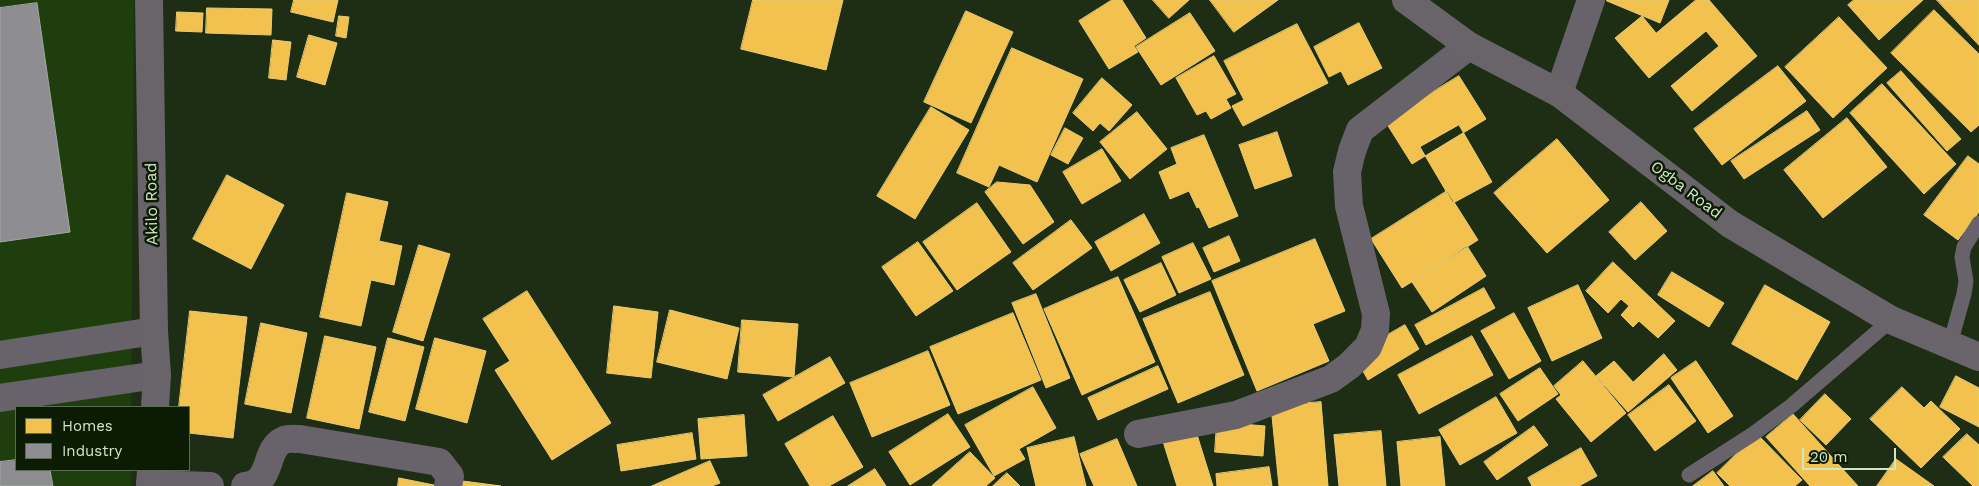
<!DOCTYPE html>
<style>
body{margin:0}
#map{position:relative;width:1979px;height:486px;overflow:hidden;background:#1d2e14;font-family:"Work Sans",sans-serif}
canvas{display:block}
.legend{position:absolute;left:15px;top:406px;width:175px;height:65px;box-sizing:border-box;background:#0c1c04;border:1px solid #5a6d51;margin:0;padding:6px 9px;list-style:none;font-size:15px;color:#cfe6c5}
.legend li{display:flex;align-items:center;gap:10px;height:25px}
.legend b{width:25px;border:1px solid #5a6d51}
.scale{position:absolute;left:1802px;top:448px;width:94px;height:22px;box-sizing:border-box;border:2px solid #cfe6c5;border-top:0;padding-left:6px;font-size:15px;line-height:18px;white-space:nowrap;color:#cfe6c5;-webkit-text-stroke:4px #0c1c04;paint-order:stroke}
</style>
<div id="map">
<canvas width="1979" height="486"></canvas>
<ul class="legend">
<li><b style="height:14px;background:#f2c14e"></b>Homes</li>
<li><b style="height:14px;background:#8d8d92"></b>Industry</li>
</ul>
<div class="scale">20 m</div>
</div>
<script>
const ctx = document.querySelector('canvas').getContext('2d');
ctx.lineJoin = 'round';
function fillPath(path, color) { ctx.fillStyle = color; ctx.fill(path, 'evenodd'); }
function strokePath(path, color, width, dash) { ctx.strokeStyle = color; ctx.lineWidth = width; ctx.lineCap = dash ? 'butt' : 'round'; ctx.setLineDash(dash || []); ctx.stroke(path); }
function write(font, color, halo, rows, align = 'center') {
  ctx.font = font + ' "Work Sans",sans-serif'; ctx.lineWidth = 5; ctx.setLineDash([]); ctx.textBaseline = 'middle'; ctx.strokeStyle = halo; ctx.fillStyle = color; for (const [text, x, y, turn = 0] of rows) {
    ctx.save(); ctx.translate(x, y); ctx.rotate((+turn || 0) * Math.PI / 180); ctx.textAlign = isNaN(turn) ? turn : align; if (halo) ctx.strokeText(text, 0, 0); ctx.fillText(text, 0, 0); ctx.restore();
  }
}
fillPath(new Path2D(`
 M0 0H134L131 407H16V470H131V486H0Z`), '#1f3e0e');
const homes = new Path2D(`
 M294 0H338L333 22 291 12Z
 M753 0H843L826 70 741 49Z
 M1112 0H1122L1146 38 1134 46 1138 52 1109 69 1079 21Z
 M1153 0H1189L1169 18Z
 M1210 0H1278L1234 32Z
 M1607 0H1669L1660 23 1607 1Z
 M1696 0H1709L1757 56 1692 111 1671 86 1719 46 1706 31 1649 78 1615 38 1642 16 1656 33Z
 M1854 0H1923L1879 40 1848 5Z
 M1937 0H1979V45Z
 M207 8 272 9 271 35 206 33Z
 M1934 10 1979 54V125L1971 132 1891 53Z
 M966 11 1013 32 971 123 924 102Z
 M177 12 203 13 202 32 176 31Z
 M1190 13 1215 51 1161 85 1136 47Z
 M339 16 349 17 346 38 336 36Z
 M1839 17 1887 68 1833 118 1785 67Z
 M1359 23 1382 68 1348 85 1341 71 1329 77 1314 47Z
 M1297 24 1328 83 1243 126 1232 106 1244 100 1224 61Z
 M309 35 337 43 325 85 297 77Z
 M273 40 291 42 286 80 269 78Z
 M1012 48 1083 79 1037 182 999 165 989 187 957 173Z
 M1214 56 1236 94 1226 99 1231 108 1211 119 1206 111 1197 115 1176 78Z
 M1778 66 1806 101 1722 165 1694 129Z
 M1901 71 1961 139 1947 151 1887 83Z
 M1459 76 1486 119 1412 164 1385 121Z
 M1102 78 1132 105 1109 131 1100 123 1093 131 1073 113Z
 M1882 84 1956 164 1924 194 1850 113Z
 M931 107 969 130 915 219 877 196Z
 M1807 111 1820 130 1744 179 1731 161Z
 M1137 112 1167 149 1130 179 1100 142Z
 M1847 118 1887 167 1823 218 1784 170Z
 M1459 125 1492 182 1453 203 1420 147Z
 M1065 128 1083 138 1068 164 1051 155Z
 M1277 132 1292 176 1255 189 1239 145Z
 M1204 135 1238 216 1209 228 1199 207 1197 208 1189 191 1170 199 1159 172 1177 164 1171 148Z
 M1557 139 1609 200 1547 253 1494 193Z
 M1102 149 1121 181 1082 204 1063 172Z
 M1968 156 1979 164V212L1958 240 1924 215Z
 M227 175 284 205 251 269 193 239Z
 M997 182 1030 185 1054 222 1023 244 985 192Z
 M1447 191 1478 240 1402 288 1371 239Z
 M347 193 388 202 379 241 402 246 394 285 371 280 361 326 320 317Z
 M1641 202 1667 231 1635 260 1609 232Z
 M977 203 1011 252 957 290 923 242Z
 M1144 214 1160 243 1111 271 1095 242Z
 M1071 220 1092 248 1033 290 1013 263Z
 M1229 236 1240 261 1214 272 1203 248Z
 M1315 239 1345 311 1313 324 1329 361 1257 391 1212 281Z
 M918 242 953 291 916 316 882 267Z
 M1193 243 1211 279 1179 293 1162 257Z
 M419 245 450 254 423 341 393 332Z
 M1467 246 1486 276 1432 312 1412 282Z
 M1613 262 1675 321 1658 338 1639 321 1633 327 1621 315 1629 306 1621 299 1608 313 1586 291Z
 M1161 263 1176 295 1140 312 1124 280Z
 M1672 272 1724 303 1709 327 1658 295Z
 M1118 277 1155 362 1082 395 1044 309Z
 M1578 285 1602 338 1552 361 1528 308Z
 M1765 285 1830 322 1797 380 1732 344Z
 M1484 288 1495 308 1426 345 1415 325Z
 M527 291 611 423 552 460 495 370 510 361 483 319Z
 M1210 292 1244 375 1178 403 1143 319Z
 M1036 294 1070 378 1046 388 1012 303Z
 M614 306 658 312 651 378 607 373Z
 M670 310 739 328 727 379 657 362Z
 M190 311 247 317 233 438 189 433V407H179Z
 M1013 313 1041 380 958 414 930 347Z
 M1514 313 1541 361 1509 379 1481 331Z
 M742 320 798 324 794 377 738 372Z
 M261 323 307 333 291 413 245 404Z
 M1405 325 1419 349 1368 380 1359 364 1382 350 1377 341Z
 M325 336 376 347 359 429 307 418Z
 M1472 336 1493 375 1419 414 1398 375Z
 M388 338 424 347 405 421 369 412Z
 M435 338 486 351 467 423 416 409Z
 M928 351 950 405 872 437 850 383Z
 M1664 354 1677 370 1628 412 1596 376 1614 361 1633 382Z
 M830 357 845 383 778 421 763 395Z
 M1583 361 1626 413 1591 442 1556 399 1561 395 1554 386Z
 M1696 361 1733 416 1708 433 1671 378Z
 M1158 366 1168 389 1098 420 1088 398Z
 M1540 368 1558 394 1518 421 1500 394Z
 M1956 376 1979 388V427L1940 407Z
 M1669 385 1696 421 1655 451 1628 415Z
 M1033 387 1056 428 1019 449 1025 459 994 476 965 425Z
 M1902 387 1924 408 1931 401 1960 429 1921 468 1870 419Z
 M1825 394 1851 419 1826 445 1800 420Z
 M1496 397 1517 433 1460 465 1439 430Z
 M1321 402 1328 486H1279L1271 406Z
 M948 414 970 447 910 485 889 452Z
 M1793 414 1858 486H1810L1766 437Z
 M744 415 747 456 701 459 698 419Z
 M833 416 863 467 829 486H810L785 444Z
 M1217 422 1265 426 1263 456 1215 452Z
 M1194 425 1213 486H1177L1161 435Z
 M1534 426 1548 445 1497 480 1484 462Z
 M1381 431 1386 486H1339L1334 435Z
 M692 433 696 459 621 471 617 445Z
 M1757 434 1802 480 1795 486H1730L1717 473Z
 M1967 434 1979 445V486H1973L1943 457Z
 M1074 437 1086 486H1036L1027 448Z
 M1440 437 1445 486H1401L1397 442Z
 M1117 439 1137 486H1094L1080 454Z
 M1581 448 1597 476 1579 486H1532L1528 478Z
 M970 452 995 478 986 486H932Z
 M1896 459 1934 486H1877Z
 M710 461 720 483 712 486H652Z
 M1269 467 1272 486H1217L1216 474Z
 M875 469 886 486H848Z
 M1713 471 1724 486H1693Z
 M1007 473 1020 486H993Z
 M399 478 439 486H398Z
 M455 480 501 486H455Z`);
fillPath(homes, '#f2c14e');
strokePath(homes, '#e8cc72', 1);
const industry = new Path2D(`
 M37 3 70 232 0 242V8Z
 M16 460V470H50L53 486H0V462Z`);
fillPath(industry, '#8d8d92');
strokePath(industry, '#a1a8a1', 1);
strokePath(new Path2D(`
 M1950 344 1964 294 1966 281 1962 257 1964 247 1979 223
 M1689 475 1753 434 1791 406 1891 320`), '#68636a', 15);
strokePath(new Path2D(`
 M1559 93 1591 0
 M0 355 154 331
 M0 398 157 375
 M1138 434 1236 415 1331 379 1349 366 1368 347 1375 330 1376 314 1349 206 1347 172 1352 151 1360 130 1469 46
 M150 484 210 486
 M245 486C274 483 263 449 284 440 288 438 296 439 300 439L439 462 450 476 448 486`), '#68636a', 28);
strokePath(new Path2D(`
 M149 0 154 331 157 375 155 407
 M1406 0 1469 46 1559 93 1730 224 1891 320 1979 357
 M150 486 151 470`), '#686469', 28);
write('16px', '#cfe6c5', '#0c1c04', [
 ["Ogba Road",1686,190,37],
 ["Akilo Road",152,204,-91]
]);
</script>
